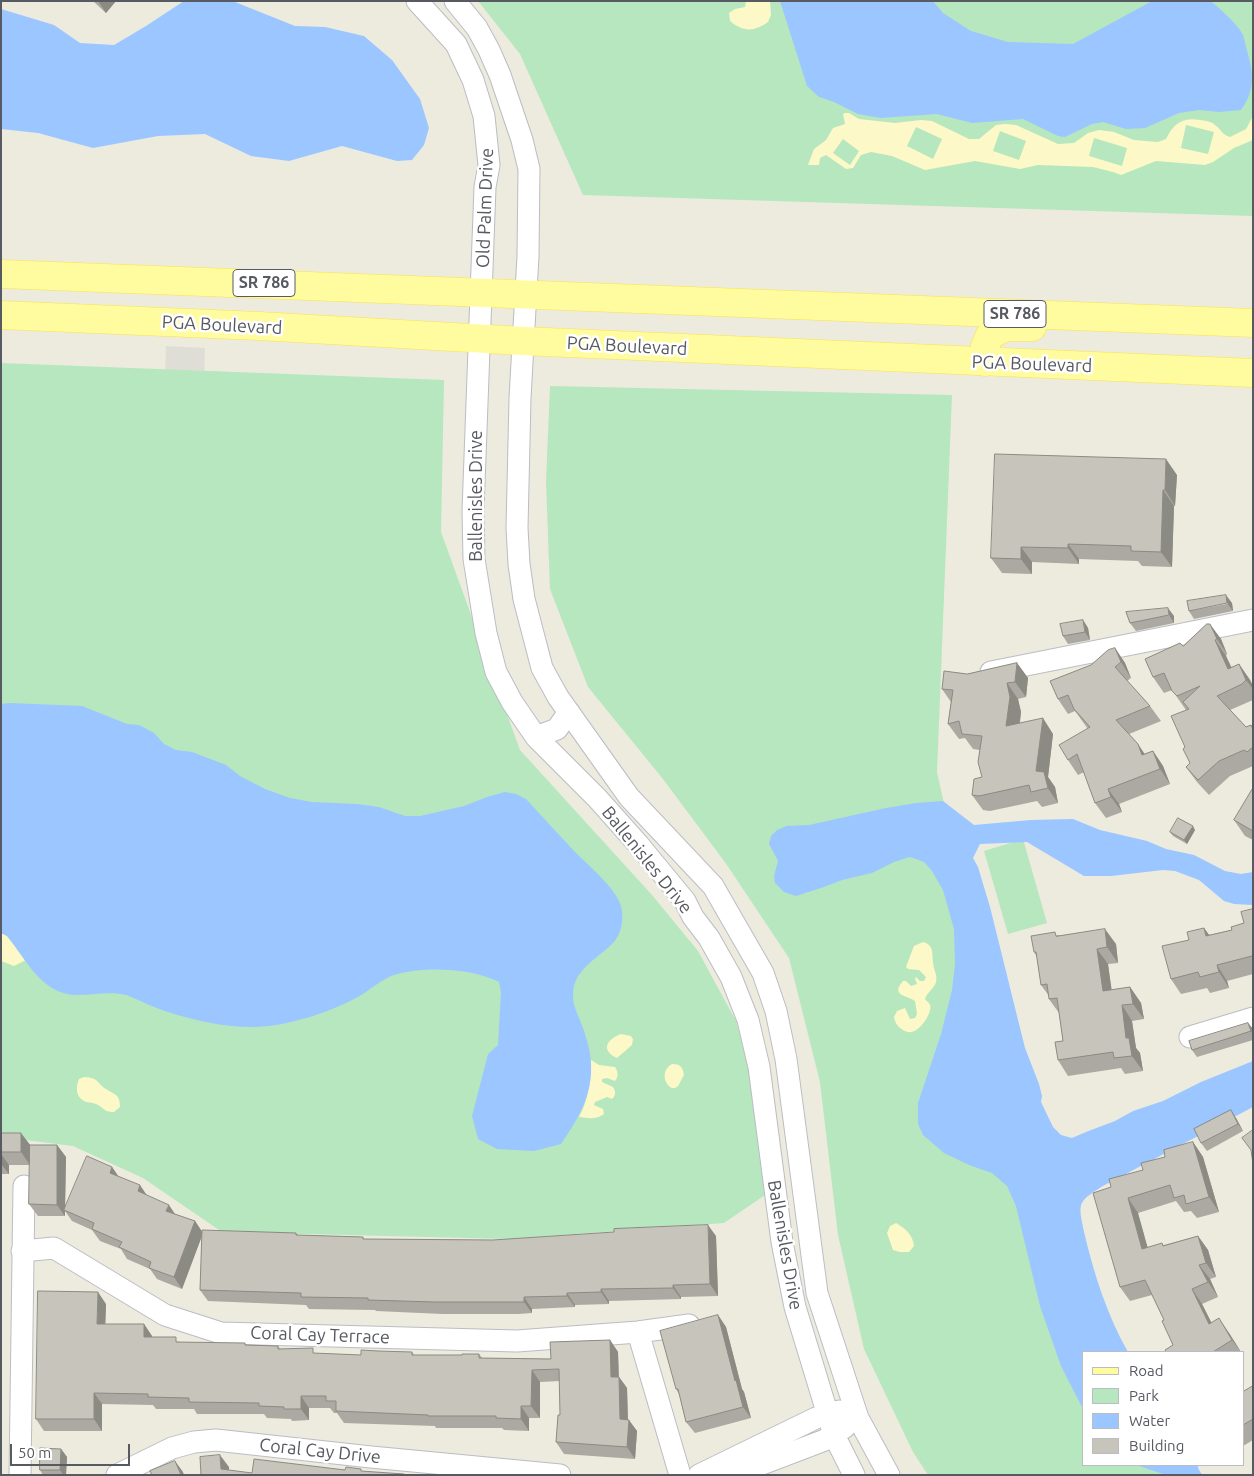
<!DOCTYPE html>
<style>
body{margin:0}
#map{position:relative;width:1254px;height:1476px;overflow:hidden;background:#ecebde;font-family:Ubuntu,sans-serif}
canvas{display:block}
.frame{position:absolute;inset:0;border:2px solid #575a61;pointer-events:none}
.legend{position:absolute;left:1082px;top:1351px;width:162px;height:115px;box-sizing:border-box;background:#fff;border:1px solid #bcbdc0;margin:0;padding:6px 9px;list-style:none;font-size:15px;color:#575a61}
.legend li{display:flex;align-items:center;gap:10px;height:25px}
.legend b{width:25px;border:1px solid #bcbdc0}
.scale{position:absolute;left:10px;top:1444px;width:120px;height:22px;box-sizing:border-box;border:2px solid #575a61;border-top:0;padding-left:6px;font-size:15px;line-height:18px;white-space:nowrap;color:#575a61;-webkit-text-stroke:4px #fff;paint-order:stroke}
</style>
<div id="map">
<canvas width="1254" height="1476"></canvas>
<div class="frame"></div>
<ul class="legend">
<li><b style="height:6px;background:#fffca0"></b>Road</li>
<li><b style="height:14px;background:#b7e7be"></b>Park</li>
<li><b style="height:14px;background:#9bc6ff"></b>Water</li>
<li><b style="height:14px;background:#c7c5bb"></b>Building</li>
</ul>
<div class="scale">50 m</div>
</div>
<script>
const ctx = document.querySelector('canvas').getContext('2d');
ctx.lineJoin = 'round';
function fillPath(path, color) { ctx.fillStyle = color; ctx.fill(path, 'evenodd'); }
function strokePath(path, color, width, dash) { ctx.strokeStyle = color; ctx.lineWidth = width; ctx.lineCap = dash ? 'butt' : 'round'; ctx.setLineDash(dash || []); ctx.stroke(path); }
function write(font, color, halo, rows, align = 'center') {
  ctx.font = font + ' Ubuntu,sans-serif'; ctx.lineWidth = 5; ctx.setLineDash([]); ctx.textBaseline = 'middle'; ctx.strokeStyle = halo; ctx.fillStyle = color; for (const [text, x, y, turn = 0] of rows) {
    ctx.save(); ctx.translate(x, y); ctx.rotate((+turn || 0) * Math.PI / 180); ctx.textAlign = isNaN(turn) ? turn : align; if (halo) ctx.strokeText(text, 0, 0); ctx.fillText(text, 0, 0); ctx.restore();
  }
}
fillPath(new Path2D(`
 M166 346 205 348 204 383 165 382Z`), '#dfded6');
fillPath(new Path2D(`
 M478 1H1253V216L583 195 520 54Z
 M1 363 444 380 441 532 520 750 652 895 698 951 736 1021 753 1079 768 1193 724 1223 509 1239 222 1232 143 1178 73 1146 1 1137Z
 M550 386 952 395 937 772 1011 1105 1083 1352V1465H1171L1178 1475H928L913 1452 864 1349 838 1235 820 1082 789 958 727 865 663 779 588 687 550 589 546 482Z
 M1023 839 1047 923 1008 934 984 851Z`), '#b7e7be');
fillPath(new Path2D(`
 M746 1H770L771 15 768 22C754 32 743 32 730 21L729 13 735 9 745 7Z
 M845 113H849L859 119 895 123 921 120 932 121 969 139H979L996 125 1005 124 1016 125 1058 144 1074 143 1088 133 1099 130 1114 132 1134 140 1158 142 1166 139C1173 124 1183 117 1200 120 1206 121 1211 121 1215 125 1221 129 1222 135 1230 137L1246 129 1253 116V140L1234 148 1213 162 1205 165 1156 161 1121 175 1113 172 1093 167 1038 165 1020 169 975 161 925 170 892 156 871 152 861 155 853 168 846 169 826 155 820 158 819 165H808L814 149 826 140 833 128 845 124 843 114ZM1186 125 1214 132 1208 154 1181 148ZM916 127 942 139 933 159 907 146ZM1000 131 1026 141 1019 160 993 151ZM1094 138 1127 148 1122 166 1089 156ZM843 139 859 151 850 165 833 153Z
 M1 933 7 936 26 960 14 966 1 961Z
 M923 942C934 945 932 953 933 962 933 969 938 975 936 982 934 989 927 992 925 999 926 1001 929 1002 930 1005 933 1012 917 1040 903 1030 898 1027 895 1023 894 1017L897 1011 905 1008 910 1019 915 1018 917 1014 915 1001C907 995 890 996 903 981H906L911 986 917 984 915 979 916 977 920 981H924L926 977 919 970 908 969 906 967 914 946Z
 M621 1034 631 1036 633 1039 632 1045 617 1058C600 1050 607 1039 621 1034Z
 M591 1060 599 1065 615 1067C618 1072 619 1076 615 1081L607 1078 602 1079V1082L613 1087C616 1092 616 1095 612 1099L607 1097 595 1102 594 1105 603 1109 604 1114C596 1120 588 1118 579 1117 589 1099 590 1081 591 1060Z
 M672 1064C680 1064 683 1067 684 1075 682 1078 680 1083 678 1086 670 1095 656 1073 672 1064Z
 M84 1077C100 1078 96 1083 106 1089 115 1095 120 1094 120 1107L114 1112C103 1112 105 1108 96 1104 92 1102 87 1103 84 1101 75 1096 76 1087 79 1079Z
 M896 1223C905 1228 913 1235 914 1246L909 1252H900L893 1250 887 1233 890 1226Z`), '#fdf8c8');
fillPath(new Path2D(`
 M184 1 235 2 295 26 325 27 364 36 392 60 420 99 429 128 424 145 412 160 397 161 342 146 289 161 251 156 205 134 158 136 93 148 38 133 1 129V9L54 25 80 43 114 45 146 26Z
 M780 1H933L943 13 971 31 1008 42 1073 44 1152 1H1210C1219 7 1239 26 1243 35 1245 41 1246 48 1248 54 1254 75 1254 93 1241 110L1219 112 1199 110 1179 113 1145 128 1126 129 1103 122 1092 124 1065 137 1058 136 1023 119 972 123 937 114 881 118 858 114 834 102 819 97 807 86Z
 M10 703 82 706 127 724 139 725 154 733 164 744 176 750 192 752 226 765 240 776 265 789 290 798 312 802 357 804 379 807 405 816H420L464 806 487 797 505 792 516 794 526 799C542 816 558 834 575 852 588 865 613 886 620 903 625 917 622 935 611 945 595 960 574 970 573 994 572 1007 582 1022 585 1034 600 1079 586 1108 561 1144L534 1151 497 1149 478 1139 472 1116 488 1054 498 1045 501 992 499 982C471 968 424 966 394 975 381 979 366 994 352 1000 329 1012 295 1023 269 1026 236 1030 199 1022 168 1012 154 1008 140 1000 126 995 111 991 92 995 76 995 41 994 26 959 7 936L1 933V704Z
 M943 801 974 825 1031 820 1073 819 1100 830 1147 841 1166 849 1194 855 1225 871 1241 874 1253 872V905L1234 904 1224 901 1199 880 1175 871 1163 870 1111 876H1084L1027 842 980 844 973 858 978 867 990 907 1025 1048 1039 1084 1042 1096 1041 1102 1053 1127 1061 1135 1072 1138 1086 1132 1115 1121 1133 1111 1163 1101 1201 1082 1253 1061V1107L1101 1187C1094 1192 1084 1197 1081 1205 1079 1213 1083 1225 1084 1232 1094 1274 1107 1315 1128 1352H1083V1409L1061 1366 1040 1306 1016 1206 1007 1186 992 1173 969 1165 944 1153 923 1135 918 1124V1103L941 1034 952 990 955 964 954 929 943 890 932 871 924 862 910 857 894 862 872 873 842 880 824 887 796 896 784 892 775 883 774 876 778 861 769 844 771 836 777 830 787 826 809 825 886 808 916 803Z
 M1136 1465H1198V1468L1202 1475H1166Z`), '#9bc6ff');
const minor = new Path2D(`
 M417 1 456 44 473 80 484 116 489 165 485 187 473 511 474 559 486 633 496 672 512 702 536 737 597 798 638 844 685 901 693 917 709 938 731 977 748 1020 759 1067 782 1242 795 1307 834 1435 854 1475
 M455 1 477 28 489 50 500 75 522 140 529 169 528 256 520 398 517 528 519 564 524 599 542 668 558 697 629 797 713 886 763 973 776 1011 786 1059 817 1293 858 1418 889 1475
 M991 672 1253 620
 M536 737 557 729 569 712
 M1190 1037 1253 1018
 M22 1251 54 1248 165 1315 221 1333 517 1341 638 1332 689 1325
 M638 1332 680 1475
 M20 1475 24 1186
 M117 1475 172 1448 194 1442 216 1440 371 1457 560 1475
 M699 1475 816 1418 839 1411
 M733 1475 825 1440 845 1427`);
const major = new Path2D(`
 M1 274C419 288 836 307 1253 323
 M1 315 259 326 523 341 1253 373
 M985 362V346L990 335 1006 327H1032`);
strokePath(minor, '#bbbdc4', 23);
strokePath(major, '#fce247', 29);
strokePath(minor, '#fff', 21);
strokePath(major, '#fffca0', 28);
fillPath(new Path2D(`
 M93 1H116L106 13Z
 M1177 475 1175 506H1174L1172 567 1142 566 1138 561 1079 559V564L1032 562V574L1002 573 991 558Z
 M1232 603 1233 611 1194 619 1189 611Z
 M1126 612 1174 616V623L1136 631 1130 623Z
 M1083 620 1088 628 1090 640 1068 644 1063 636Z
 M1207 624 1221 639 1227 654 1226 656 1232 668 1239 664 1250 680 1253 686V700L1230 710 1246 727 1251 725 1253 728V766L1230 776 1209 795 1197 782 1186 767 1190 763 1185 747 1186 710 1172 690 1164 693 1153 677 1183 646Z
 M1115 648 1125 663 1131 678 1127 681 1150 706 1161 721 1129 734 1138 744 1144 754 1153 751 1163 766 1170 784 1119 804 1122 812 1106 818 1095 803 1084 772 1078 775 1068 760 1088 729 1075 711 1068 714 1058 699 1091 665Z
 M1017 663 1028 678 1026 697 1018 699 1021 712 1020 724 1053 734 1048 777 1055 787 1058 803 1042 807 1037 801 990 811 983 810 972 795 982 777 980 750 973 749 965 738 959 739 948 724 951 702 942 689 967 674Z
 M1253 788V840L1245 836 1234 820Z
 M1195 830 1187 844 1173 836 1170 832Z
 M1253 909V974L1227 981 1229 988 1210 993 1207 988 1181 994 1171 979 1189 940 1204 928 1209 935 1232 930 1244 923Z
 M1057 935 1116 944 1118 963 1108 964 1111 990 1130 987 1141 1003 1144 1019 1132 1021 1136 1048 1140 1053 1143 1071 1125 1074 1121 1068 1068 1076 1058 1060 1063 1041 1059 1013 1049 999V996L1041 985 1037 957 1034 952Z
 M1248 1023 1253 1029V1040L1197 1057 1192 1050Z
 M1236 1118 1243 1131 1207 1151 1201 1143Z
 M1 1133 30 1146 57 1145 66 1157 65 1206 112 1167 119 1177 175 1214 195 1221 202 1232 296 1233 298 1235 363 1237 364 1239 493 1240 716 1236 718 1296 681 1297V1299L609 1301V1304L575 1305V1307L532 1309V1313L518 1314H443L376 1311 375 1310 309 1309 306 1305 208 1301 200 1290 202 1236 182 1289 157 1279 150 1269 127 1259 121 1249 100 1241 92 1230 72 1221 65 1211V1216H38L29 1204 30 1165H9V1174H1Z
 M1193 1142 1203 1157 1219 1212 1197 1218 1191 1211 1184 1212 1176 1201 1138 1213 1147 1247 1164 1245 1198 1236 1208 1250 1216 1277 1210 1279 1218 1297 1202 1304 1211 1322 1229 1333 1241 1352H1166L1173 1345 1164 1320 1152 1295 1130 1301 1120 1287 1111 1187Z
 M106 1304 105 1324H144L152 1336V1337L180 1342 278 1346 280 1349 316 1354 361 1355 412 1352 414 1355H462L479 1354 482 1358 551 1359 610 1340 618 1352 619 1377 627 1388 628 1420 637 1431 635 1459 564 1454 556 1442 560 1415V1381L540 1382V1418H529V1431L504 1430 502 1428H436L435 1426 344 1423 337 1413H334L330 1408H309V1420L292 1421 291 1419 267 1418 264 1414H197L194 1409H156L153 1405 102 1404V1431H44L36 1419Z
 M718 1315 726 1327 742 1389 744 1392 751 1418 695 1433 686 1422 679 1394 676 1389Z
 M1253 1386V1440L1243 1446V1392Z
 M61 1449 67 1457 66 1475H43L40 1470Z`), '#aba9a1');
fillPath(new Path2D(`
 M98 1H116L106 13Z
 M1166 459 1177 475 1175 506 1165 490Z
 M1163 490 1174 506 1172 567 1161 552Z
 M1068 544 1079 559V564L1068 548Z
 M1021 547 1032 562V574L1021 559Z
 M1226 595 1232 603 1233 611 1227 603Z
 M1168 608 1174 616V623L1169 615Z
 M1083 620 1088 628 1090 640 1085 632Z
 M1210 624 1221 639 1227 654 1217 639Z
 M1215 640 1226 656 1239 685 1228 669Z
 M1115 648 1125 663 1131 678 1121 662Z
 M1017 663 1028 678 1026 697 1015 682Z
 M1239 664 1250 680 1253 686V689L1246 680Z
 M1007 683 1018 699 1021 712 1017 742 1006 726Z
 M1043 718 1053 734 1048 777 1055 787 1058 803 1036 771Z
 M1138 744 1148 759 1142 755Z
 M1153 751 1163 766 1170 784 1160 769Z
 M1108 789 1119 804 1122 812 1111 797Z
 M1193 826 1195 830 1187 844 1184 840Z
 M1204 928 1215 943 1206 936Z
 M1105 929 1116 944 1118 963 1107 947Z
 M1097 949 1108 964 1114 1006 1103 991Z
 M1217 965 1227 981 1229 988 1219 972Z
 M1130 987 1141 1003 1144 1019 1133 1004Z
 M1122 1005 1132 1021 1136 1048 1140 1053 1143 1071 1132 1056 1126 1038Z
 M1248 1023 1253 1029V1034L1251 1031Z
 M1231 1110 1236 1118 1243 1131 1238 1124Z
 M21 1133 31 1146 30 1165 21 1152Z
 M1193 1142 1203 1157 1219 1212 1209 1197Z
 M57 1145 66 1157 65 1210H64L65 1211V1216L57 1205Z
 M1 1154 9 1165V1174L1 1164Z
 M112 1167 120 1179 110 1173Z
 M140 1185 148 1197 138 1191Z
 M1128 1198 1138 1213 1152 1263 1142 1249Z
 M169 1205 177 1217 166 1211Z
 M195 1221 203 1233 182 1289 174 1277Z
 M708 1225 716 1236 718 1296 710 1284Z
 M1198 1236 1208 1250 1216 1277 1206 1263Z
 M1199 1265 1210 1279 1218 1297 1208 1282Z
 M673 1285 681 1297V1299L673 1288Z
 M601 1289 609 1301V1304L601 1292Z
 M1192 1289 1202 1304 1219 1338 1209 1324Z
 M98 1292 106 1304 105 1335 97 1324Z
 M567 1293 575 1305V1307L567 1296Z
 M524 1297 532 1309V1313L524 1302Z
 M718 1315 726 1327 742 1389 744 1392 751 1418 743 1407 735 1381Z
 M1219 1318 1229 1333 1241 1352 1232 1340Z
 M144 1324 152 1336V1348L144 1337Z
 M610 1340 618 1352 619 1389 611 1377Z
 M532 1370 540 1382V1418L531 1406Z
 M619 1377 627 1388 628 1425 629 1420 637 1431 635 1459 627 1447 620 1419Z
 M94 1393 102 1404V1431L94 1419Z
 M301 1396 309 1408V1420L301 1409Z
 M521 1406 529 1418V1431L521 1419Z
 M61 1449 67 1457 66 1475H63L60 1470Z
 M220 1455 229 1467V1475L221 1469Z
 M175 1461 183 1472 184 1475H181Z`), '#8b8a83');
const building = new Path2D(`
 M995 454 1166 459 1165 490H1163L1161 552 1131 551V546L1068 544V548L1021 547V559L991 558Z
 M1226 595 1227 603 1189 611 1187 601Z
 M1168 608 1169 615 1130 623 1126 612Z
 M1083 620 1085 632 1063 636 1060 624Z
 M1207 624H1210L1217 639 1215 640 1228 669 1239 664 1246 680 1242 684 1217 696 1246 727 1251 725 1253 729V747L1247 752 1244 750 1219 761 1198 780 1186 767 1190 763 1183 749 1185 747 1171 716 1189 709 1183 702 1200 686 1177 696 1172 691 1164 673 1153 677 1145 659 1180 643 1183 646Z
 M1115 648 1121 662 1115 667 1150 706 1116 720 1138 744 1142 755 1153 751 1160 769 1108 789 1111 797 1095 803 1077 754 1068 760 1059 745 1090 727 1074 709 1068 695 1058 699 1050 681 1091 665 1108 650Z
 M1017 663 1015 682 1007 683 1010 697 1006 726 1043 718 1036 771 1044 772 1048 788 1031 792 1029 785 979 796 972 795 974 779 982 777 978 762 982 736 962 734 959 721 948 724 953 690 942 689 944 671 967 674Z
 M1253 788V831L1234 820Z
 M1178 818 1193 826 1184 840 1170 832Z
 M1253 909V959L1252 956 1217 965 1219 972 1200 977 1198 972 1171 979 1162 946 1189 940 1187 932 1204 928 1206 936 1232 930 1231 927 1244 923 1241 912Z
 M1105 929 1107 947 1097 949 1103 991 1130 987 1133 1004 1122 1005 1126 1038H1129L1132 1056 1114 1058 1113 1052 1058 1060 1055 1042 1063 1041 1057 998 1049 999 1047 984 1041 985 1036 952H1034L1031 936 1055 932 1056 936Z
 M1248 1023 1251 1031 1192 1050 1189 1041Z
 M1231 1110 1238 1124 1201 1143 1194 1129Z
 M1253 1130V1164L1251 1150 1242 1138Z
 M1 1133H21V1152H1Z
 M1193 1142 1209 1197 1186 1204 1184 1195 1174 1198 1170 1185 1128 1198 1142 1249 1162 1243 1163 1246 1198 1236 1206 1263 1199 1265 1208 1282 1192 1289 1209 1324 1219 1318 1232 1340 1213 1352H1166L1165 1350 1173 1345 1162 1321 1164 1320 1145 1280 1120 1287 1093 1193 1111 1187 1109 1179 1143 1170 1141 1163 1165 1157 1164 1150Z
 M30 1145H57V1205L29 1204Z
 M87 1156 112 1167 110 1173 140 1185 138 1191 169 1205 166 1211 195 1221 174 1277 149 1268 151 1262 119 1247 122 1242 92 1229 94 1223 64 1210Z
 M708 1225 710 1284 673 1285V1288L601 1289V1292L567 1293V1296L524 1297V1302H435L368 1300V1298L301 1297V1293L200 1290 202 1230 296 1233V1235L363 1237V1239L493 1240 614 1232V1229Z
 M38 1291 98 1292 97 1324H144V1337H176V1342L245 1343V1345L278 1346V1349L313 1348V1353L361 1355V1350L378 1351 412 1352V1355H462V1354H479V1358L551 1359 550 1342 610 1340 611 1377H619L620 1419 629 1420 627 1447 556 1442 558 1415H560L559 1369 532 1370 531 1406H521V1419L496 1418V1416H428V1415L336 1411V1401H326V1396H301V1409H284V1407L259 1406V1403L189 1402V1398L148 1397V1394L94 1393V1419H36Z
 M718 1315 735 1381 736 1380 743 1407 686 1422 678 1389H676L660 1331Z
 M1253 1386V1419L1243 1425V1392Z
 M40 1448 61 1449 60 1470H40Z
 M220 1455 221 1469 252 1473 254 1459 345 1470 346 1467 361 1469V1471L404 1474V1475H201L200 1457Z
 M175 1461 181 1475H152L150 1471Z`);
fillPath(building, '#c7c5bb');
strokePath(building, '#8b8a83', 1);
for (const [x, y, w] of [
 [264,283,62],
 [1015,314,62]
]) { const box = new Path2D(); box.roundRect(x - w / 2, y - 13.5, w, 27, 4); ctx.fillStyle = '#fff'; ctx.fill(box); strokePath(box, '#575a61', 1); }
write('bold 16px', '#575a61', null, [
 ["SR 786",264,283],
 ["SR 786",1015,314]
]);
write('18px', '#575a61', '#fff', [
 ["Old Palm Drive",485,208,-88],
 ["PGA Boulevard",222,325,3],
 ["PGA Boulevard",627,346,3],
 ["PGA Boulevard",1032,364,2],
 ["Ballenisles Drive",476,496,-90],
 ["Ballenisles Drive",647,860,51],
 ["Ballenisles Drive",785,1245,80],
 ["Coral Cay Terrace",320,1335,2],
 ["Coral Cay Drive",320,1451,6]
]);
</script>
